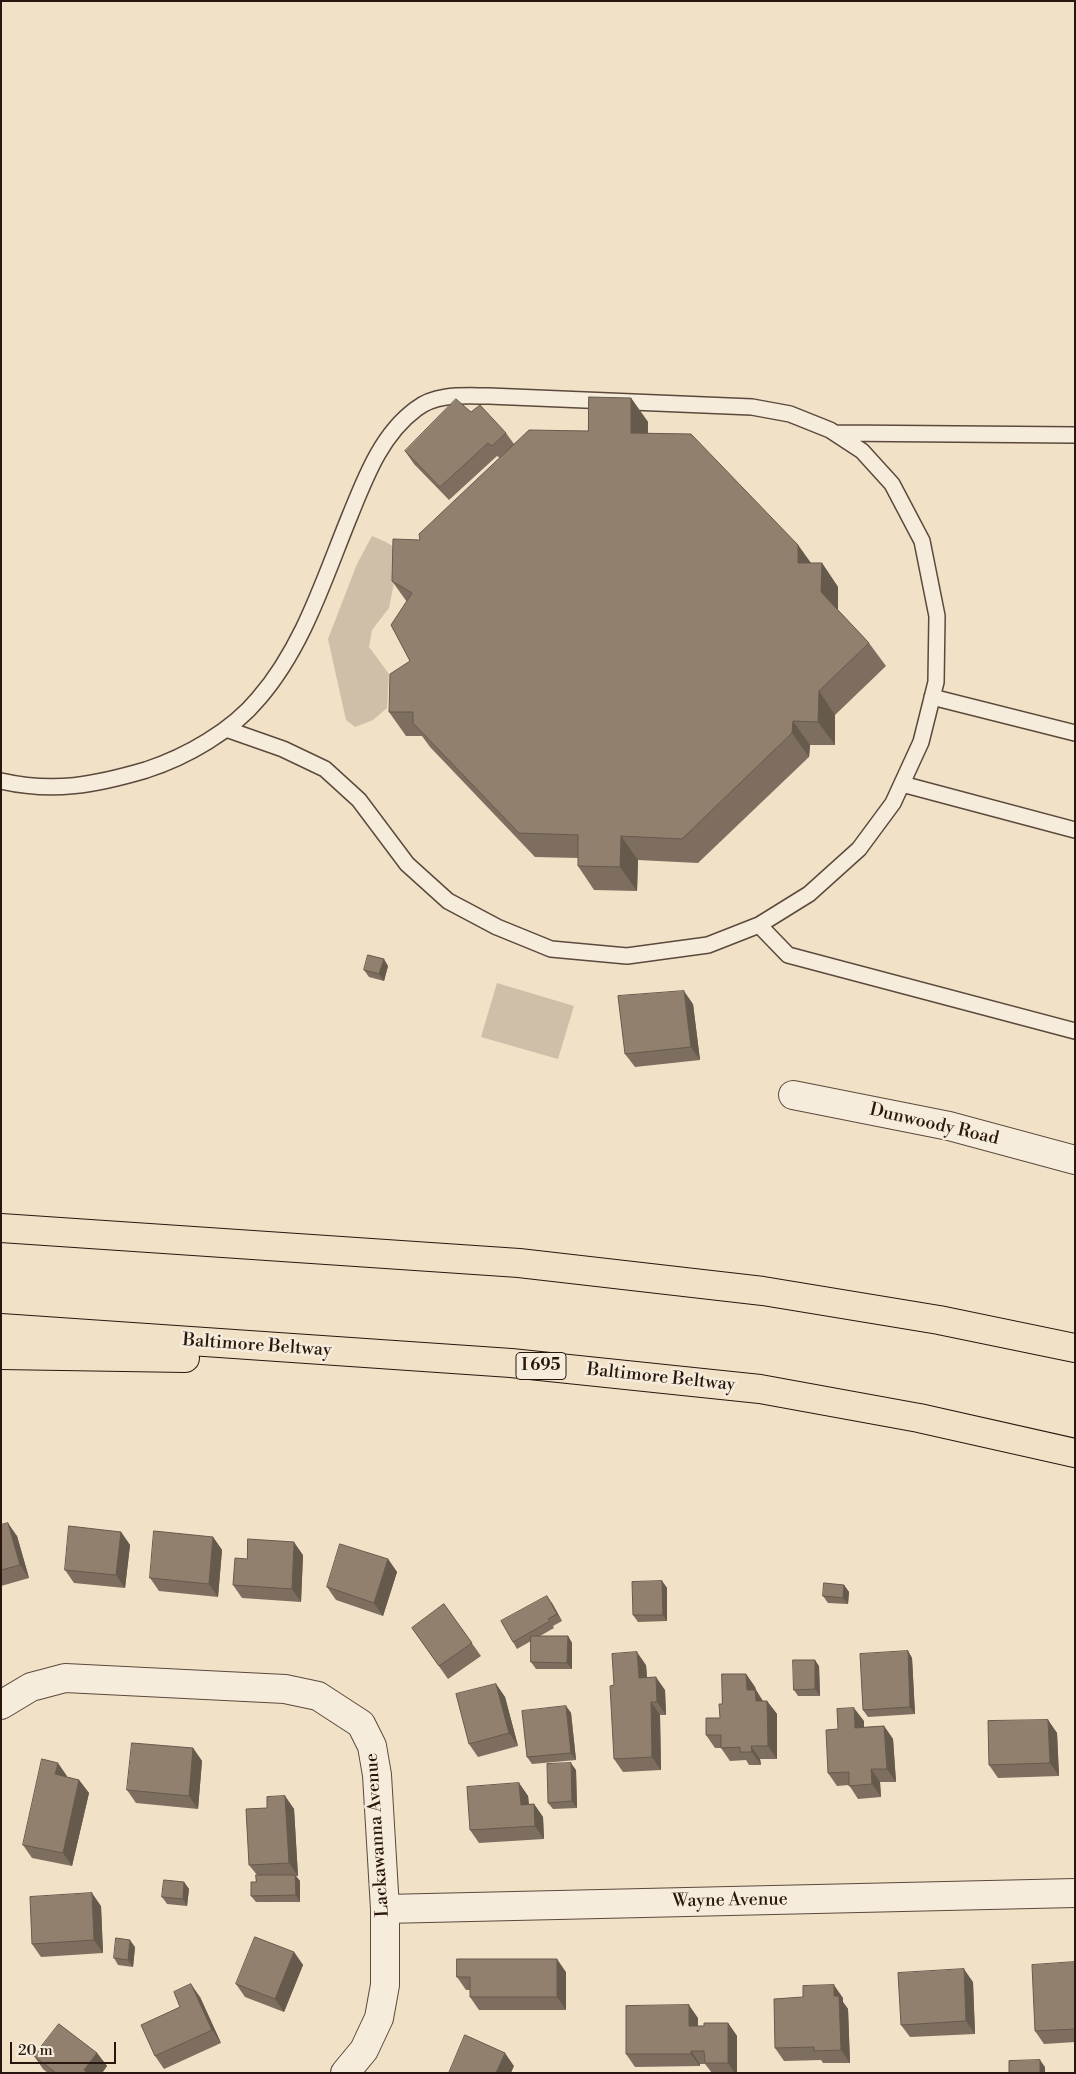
<!DOCTYPE html>
<style>
body{margin:0}
#map{position:relative;width:1076px;height:2074px;overflow:hidden;background:#f1e1c7;font-family:"Libre Bodoni",serif}
canvas{display:block}
.frame{position:absolute;inset:0;border:2px solid #29160e;pointer-events:none}
.scale{position:absolute;left:10px;top:2042px;width:106px;height:22px;box-sizing:border-box;border:2px solid #29160e;border-top:0;padding-left:6px;font-size:15px;line-height:18px;white-space:nowrap;color:#29160e;-webkit-text-stroke:4px #f6ecdb;paint-order:stroke}
</style>
<div id="map">
<canvas width="1076" height="2074"></canvas>
<div class="frame"></div>
<div class="scale">20 m</div>
</div>
<script>
const ctx = document.querySelector('canvas').getContext('2d');
ctx.lineJoin = 'round';
function fillPath(path, color) { ctx.fillStyle = color; ctx.fill(path, 'evenodd'); }
function strokePath(path, color, width, dash) { ctx.strokeStyle = color; ctx.lineWidth = width; ctx.lineCap = dash ? 'butt' : 'round'; ctx.setLineDash(dash || []); ctx.stroke(path); }
function write(font, color, halo, rows, align = 'center') {
  ctx.font = font + ' "Libre Bodoni",serif'; ctx.lineWidth = 5; ctx.setLineDash([]); ctx.textBaseline = 'middle'; ctx.strokeStyle = halo; ctx.fillStyle = color; for (const [text, x, y, turn = 0] of rows) {
    ctx.save(); ctx.translate(x, y); ctx.rotate((+turn || 0) * Math.PI / 180); ctx.textAlign = isNaN(turn) ? turn : align; if (halo) ctx.strokeText(text, 0, 0); ctx.fillText(text, 0, 0); ctx.restore();
  }
}
fillPath(new Path2D(`
 M372 536 386 542 400 551 389 608 372 630 369 647 389 674 387 708 373 720 355 727 346 720 328 639 357 564Z
 M497 983 574 1006 558 1059 481 1037Z`), '#cfbea8');
const service = new Path2D(`
 M836 433 1075 435
 M932 697 1075 733
 M1 781C54 793 95 785 146 770 186 757 232 731 259 698 304 646 325 576 351 513 366 476 382 434 416 409 436 393 464 396 489 396L752 407 790 414 830 430 862 451 892 484 922 541 937 616 936 682 921 742 893 803 859 849 809 894 759 925 708 945 627 956 551 949 497 927 448 901 407 864 359 800 325 769 283 749 226 729
 M902 784 1075 830
 M759 925 788 955 1075 1031`);
const minor = new Path2D(`
 M793 1095 949 1126 1075 1160
 M1 1705 31 1687 65 1678 285 1689 318 1696 361 1724 372 1746 377 1775 385 1909V1985L379 2018 364 2050 345 2073
 M385 1909 1075 1893`);
const motorway = new Path2D(`
 M1 1228 519 1263 763 1291 939 1320 1075 1348
 M1 1328 511 1363 760 1389 919 1418 1075 1453
 M1 1355 185 1358`);
strokePath(service, '#5b493c', 18);
strokePath(minor, '#5b493c', 30);
strokePath(motorway, '#29160e', 30);
strokePath(service, '#f6ecdb', 15);
strokePath(minor, '#f6ecdb', 28);
strokePath(motorway, '#f1e1c7', 28);
fillPath(new Path2D(`
 M631 398 648 422V433L798 545 811 563H822L838 587V610L869 643 886 666 835 715V745H810L809 757 698 863 638 860 637 891 594 890 578 866V858L535 857 430 747 422 736H406L389 712 410 661 407 602 392 581 420 540 500 458 497 456 449 500 414 464 405 451 471 412 506 433 514 444 588 431Z
 M388 966 384 981 369 977 364 970Z
 M693 1004 700 1060 635 1067 625 1054Z
 M1 1525 17 1536 29 1578 1 1586Z
 M121 1532 130 1545 125 1588 74 1583 65 1570Z
 M213 1537 222 1550 218 1597 159 1591 150 1578Z
 M303 1555 301 1602 242 1598 233 1585 247 1559Z
 M388 1559 397 1572 383 1616 336 1600 327 1587Z
 M662 1581 667 1588V1621L638 1622 633 1615Z
 M844 1585 849 1592 848 1604 828 1603 823 1596Z
 M552 1603 562 1621 553 1626 554 1628 540 1636H568L572 1643V1669H536L531 1662V1641L517 1649 513 1642Z
 M444 1604 481 1656 448 1679 412 1628Z
 M908 1651 912 1658 915 1714 868 1717 863 1710Z
 M646 1665 647 1677 665 1690 666 1715H660L661 1770 623 1772 614 1759V1685Z
 M819 1666 820 1696H798L794 1690Z
 M746 1674 755 1687 756 1690 763 1701H767L777 1714V1759H760L761 1765H749L746 1760 730 1761 721 1748H715L706 1735 720 1718Z
 M496 1684 505 1697 518 1746 478 1757 469 1744Z
 M566 1706 571 1713 576 1760 532 1764 527 1757Z
 M1048 1720 1057 1733 1059 1776 998 1778 989 1765Z
 M864 1721V1727L884 1726 893 1739 896 1782H880L881 1797 858 1799 849 1785 837 1786 828 1773 838 1729Z
 M193 1748 202 1761 198 1809 136 1803 127 1790Z
 M576 1770 577 1808 553 1809 548 1803Z
 M67 1776V1777L79 1780 89 1793 72 1866 32 1858 23 1845Z
 M519 1783 528 1796 529 1804H534L543 1817 544 1839 479 1843 470 1830Z
 M285 1796 294 1809 298 1876H296L300 1881V1902H256L251 1896 256 1882 257 1875 249 1865Z
 M184 1882 189 1889 187 1906 167 1904 162 1897Z
 M101 1906 103 1953 41 1957 32 1944Z
 M135 1947 133 1967 118 1965 114 1958Z
 M294 1952 303 1965 284 2012 245 1997 236 1984Z
 M1075 1962V2042L1044 2044 1035 2031Z
 M566 1972V2010H479L470 1997V1990H466L457 1977Z
 M973 1982 975 2034 910 2037 901 2025Z
 M200 1997 221 2043 164 2069 155 2056 180 2007Z
 M843 1998V2002L848 2009 850 2063H823L821 2060 784 2061 775 2048Z
 M698 2018V2026H704L728 2023 737 2036V2073H712L705 2064H700V2066L635 2067 626 2054Z
 M97 2053 107 2066 102 2073H48L43 2069 34 2056Z`), '#7d6e5f');
fillPath(new Path2D(`
 M631 398 648 422 647 457 631 433Z
 M798 545 815 569 798 563Z
 M822 563 838 587V616L821 592Z
 M819 691 835 715V745L818 722Z
 M793 721 810 745 809 757 792 733Z
 M621 836 638 860 637 891 620 867Z
 M384 959 388 966 384 981 379 974Z
 M684 991 693 1004 700 1060 691 1047Z
 M8 1523 17 1536 29 1578 20 1565Z
 M121 1532 130 1545 125 1588 116 1575Z
 M213 1537 222 1550 218 1597 209 1584Z
 M294 1542 303 1555 301 1602 292 1589Z
 M388 1559 397 1572 383 1616 374 1603Z
 M662 1581 667 1588V1621L663 1615Z
 M844 1585 849 1592 848 1604 843 1598Z
 M547 1596 552 1603 562 1621 557 1614Z
 M568 1636 572 1643V1669L567 1663Z
 M908 1651 912 1658 915 1714 910 1707Z
 M637 1652 646 1665 648 1691 639 1678Z
 M815 1660 819 1666 820 1696 815 1689Z
 M746 1674 755 1687 756 1690 764 1703 765 1714 747 1690Z
 M656 1677 665 1690 666 1715 657 1702Z
 M496 1684 505 1697 518 1746 509 1733Z
 M767 1701 777 1714V1759L768 1746Z
 M651 1702 660 1715 661 1770 652 1757Z
 M566 1706 571 1713 576 1760 571 1753Z
 M854 1708 864 1721V1741L855 1728Z
 M1048 1720 1057 1733 1059 1776 1050 1763Z
 M884 1726 893 1739 896 1782 887 1769Z
 M751 1746 760 1759 761 1765 752 1752Z
 M193 1748 202 1761 198 1809 189 1796Z
 M58 1763 67 1776 64 1787 55 1774Z
 M571 1763 576 1770 577 1808 572 1801Z
 M871 1769 880 1782 881 1797 872 1784Z
 M79 1780 89 1793 72 1866 63 1853Z
 M519 1783 528 1796 530 1818 521 1805Z
 M285 1796 294 1809 298 1876 289 1863Z
 M534 1804 543 1817 544 1839 535 1826Z
 M295 1875 300 1881V1902L296 1895Z
 M184 1882 189 1889 187 1906 183 1899Z
 M92 1893 101 1906 103 1953 94 1940Z
 M130 1940 135 1947 133 1967 128 1960Z
 M294 1952 303 1965 284 2012 275 1999Z
 M557 1959 566 1972V2010L557 1997Z
 M964 1969 973 1982 975 2034 966 2021Z
 M191 1984 200 1997 221 2043 212 2030Z
 M834 1985 843 1998V2002L848 2009 850 2063 841 2050 834 1996Z
 M689 2005 698 2018V2039L689 2026Z
 M728 2023 737 2036V2073H735L728 2063Z
 M691 2051 700 2064V2066L691 2054Z
 M97 2053 107 2066 102 2073H86L84 2070Z
 M505 2053 514 2066 511 2073H496Z
 M1040 2060 1045 2067V2073H1040Z`), '#665a4d');
const building = new Path2D(`
 M589 397 631 398V433L691 434 798 545V563H822L821 592 869 643 819 691 818 722 793 721 792 733 682 839 621 836 620 867 578 866V835L519 833 413 723V712H389L390 674 410 661 391 625 412 593 392 581 393 539 420 540 419 534 529 430 588 431Z
 M456 399 471 412 480 405 506 433 492 446 488 443 440 487 405 451Z
 M368 955 384 959 379 974 364 970Z
 M684 991 691 1047 625 1054 618 996Z
 M8 1523 20 1565 1 1570V1525Z
 M69 1526 121 1532 116 1575 65 1570Z
 M154 1531 213 1537 209 1584 150 1578Z
 M248 1539 294 1542 292 1589 233 1585 235 1558 247 1559Z
 M340 1544 388 1559 374 1603 327 1587Z
 M662 1581 663 1615H633L632 1582Z
 M824 1583 844 1585 843 1598 823 1596Z
 M547 1596 557 1614 548 1619 550 1621 513 1642 501 1621Z
 M444 1604 472 1643 439 1666 412 1628Z
 M531 1636H568L567 1663 531 1662Z
 M908 1651 910 1707 863 1710 860 1654Z
 M637 1652 639 1678 656 1677 657 1702H651L652 1757 614 1759 610 1686 614 1685 612 1654Z
 M793 1660H815V1689L794 1690Z
 M722 1674H746L747 1690H755L756 1701H767L768 1746H751L752 1752H740V1747L721 1748V1735H706V1718H720L719 1704H722Z
 M496 1684 509 1733 469 1744 456 1694Z
 M566 1706 571 1753 527 1757 522 1711Z
 M854 1708 855 1728 884 1726 887 1769H871L872 1784 849 1786V1772L828 1773 826 1730 838 1729 837 1709Z
 M1048 1720 1050 1763 989 1765 988 1721Z
 M132 1743 193 1748 189 1796 127 1790Z
 M42 1759 58 1763 55 1774 79 1780 63 1853 23 1845Z
 M571 1763 572 1801 548 1803 547 1764Z
 M519 1783 521 1805 534 1804 535 1826 470 1830 467 1787Z
 M285 1796 289 1863 249 1865 246 1809 267 1808V1797Z
 M256 1875H295L296 1895 251 1896V1882H256Z
 M164 1880 184 1882 183 1899 162 1897Z
 M92 1893 94 1940 32 1944 30 1897Z
 M255 1937 294 1952 275 1999 236 1984Z
 M116 1938 130 1940 128 1960 114 1958Z
 M457 1959H557V1997H470V1977H457Z
 M1075 1962V2029L1035 2031 1032 1965Z
 M964 1969 966 2021 901 2025 898 1973Z
 M191 1984 212 2030 155 2056 141 2025 180 2007 174 1992Z
 M834 1985V1996H839L841 2050 814 2051V2047L775 2048 774 1999 803 1997V1986Z
 M689 2005V2026H704V2023H728V2063H705L704 2051H691V2054H626V2006Z
 M59 2024 97 2053 84 2070 88 2073H56L34 2056Z
 M465 2035 505 2053 496 2073H449Z
 M1040 2060V2073H1009V2061Z`);
fillPath(building, '#91806e');
strokePath(building, '#665a4d', 1);
for (const [x, y, w] of [
 [541,1366,50]
]) { const box = new Path2D(); box.roundRect(x - w / 2, y - 13.5, w, 27, 4); ctx.fillStyle = '#f6ecdb'; ctx.fill(box); strokePath(box, '#29160e', 1); }
write('bold 16px', '#29160e', null, [
 ["I 695",541,1366]
]);
write('18px', '#29160e', '#f6ecdb', [
 ["Dunwoody Road",934,1125,13],
 ["Baltimore Beltway",257,1346,4],
 ["Baltimore Beltway",661,1378,6],
 ["Lackawanna Avenue",378,1835,-94],
 ["Wayne Avenue",730,1901,-1]
]);
</script>
